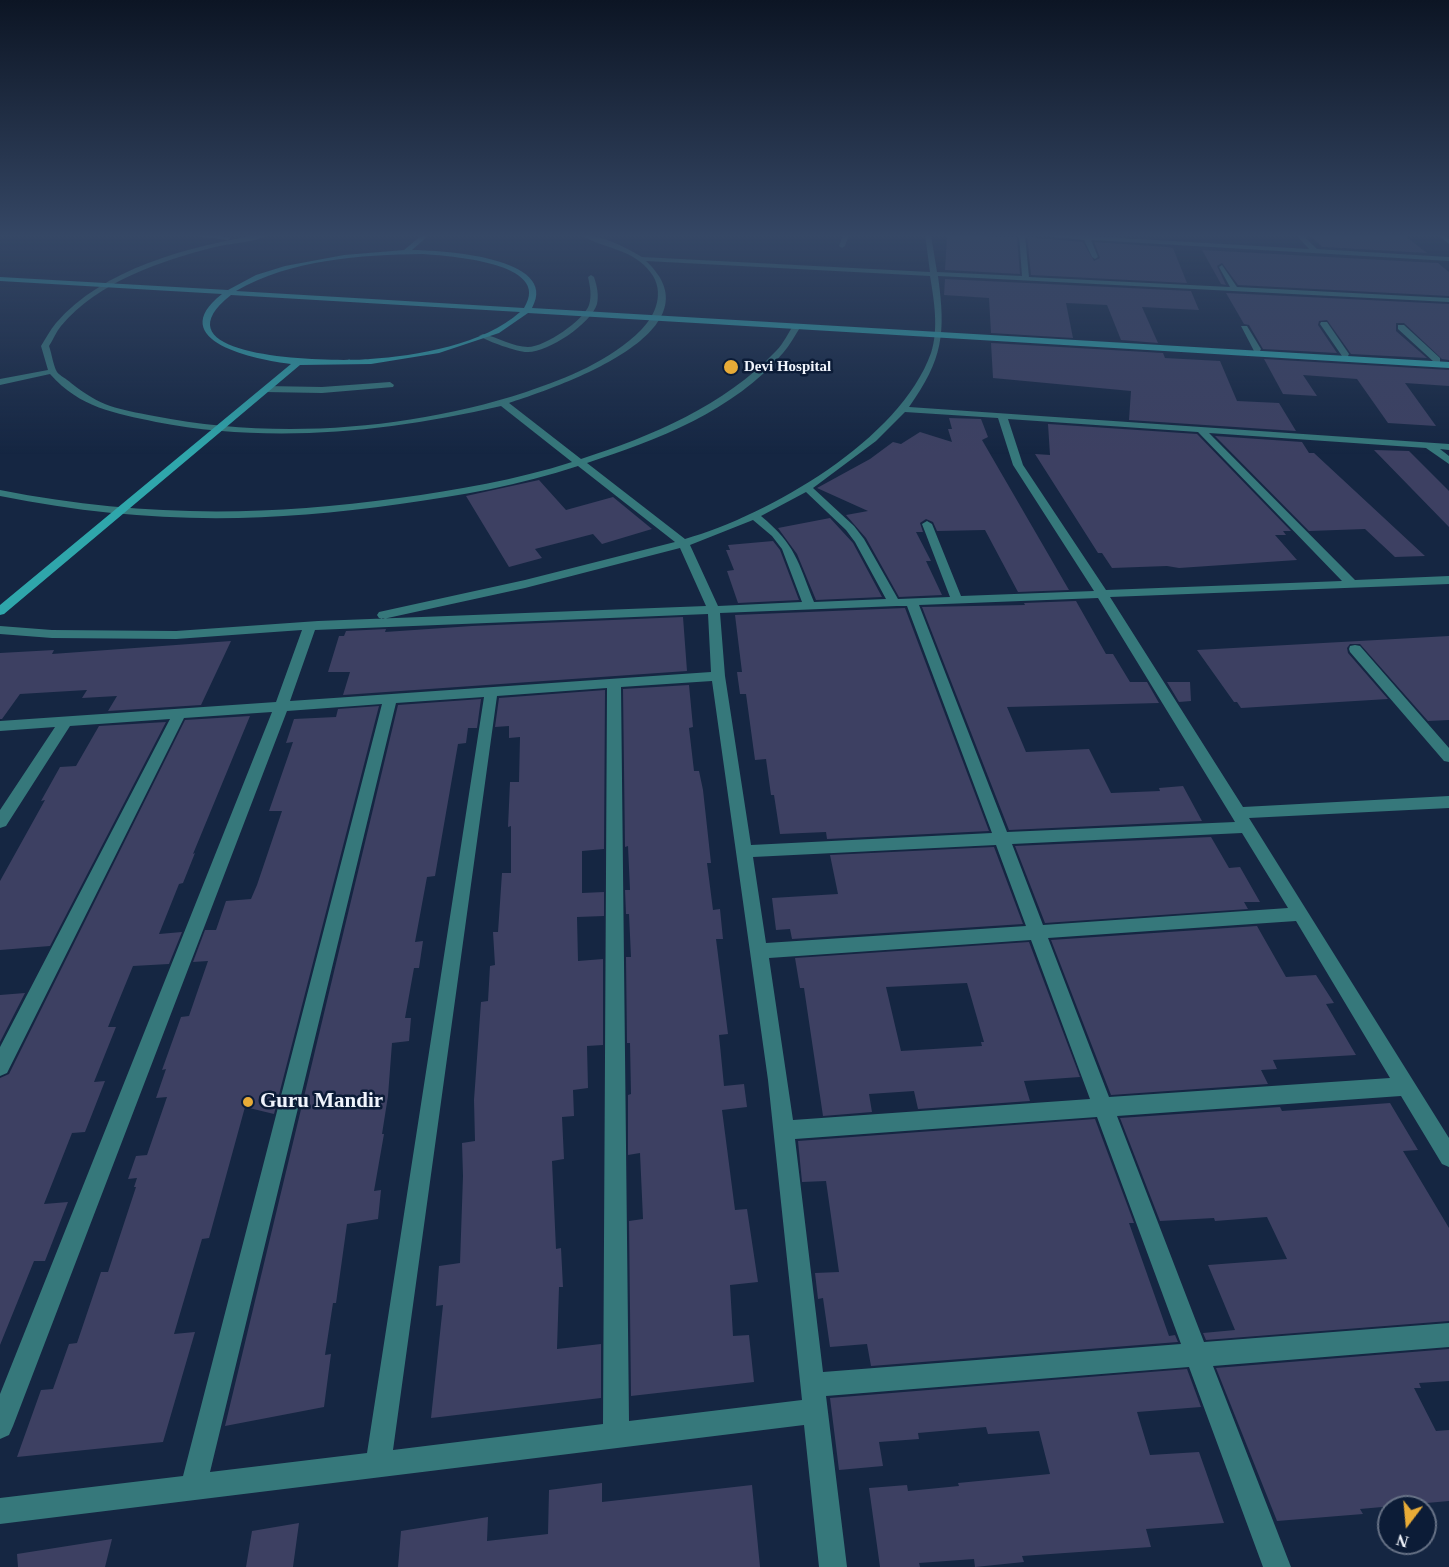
<!DOCTYPE html>
<style>
body{margin:0}
#map{position:relative;width:1449px;height:1567px;overflow:hidden;background:#152642;font-family:Georgia,serif}
canvas{display:block}
.north{position:absolute;left:1377px;top:1495px;width:60px;height:60px;box-sizing:border-box;background:#0c1c37;border:2px solid #677286;border-radius:50%;rotate:196deg;font-size:16px;font-weight:700;line-height:24px;text-align:center;color:#f0f4fc}
.north::after{content:'';display:block;margin:auto;width:21px;height:27px;background:#e8ab37;clip-path:polygon(50% 0,100% 100%,50% 72%,0 100%)}
</style>
<div id="map">
<canvas width="1449" height="1567"></canvas>
<div class="north">N</div>
</div>
<script>
const ctx = document.querySelector('canvas').getContext('2d');
ctx.lineJoin = 'round';
function fillPath(path, color) { ctx.fillStyle = color; ctx.fill(path, 'evenodd'); }
function strokePath(path, color, width, dash) { ctx.strokeStyle = color; ctx.lineWidth = width; ctx.lineCap = dash ? 'butt' : 'round'; ctx.setLineDash(dash || []); ctx.stroke(path); }
function write(font, color, halo, rows, align = 'center') {
  ctx.font = font + ' Georgia,serif'; ctx.lineWidth = 5; ctx.setLineDash([]); ctx.textBaseline = 'middle'; ctx.strokeStyle = halo; ctx.fillStyle = color; for (const [text, x, y, turn = 0] of rows) {
    ctx.save(); ctx.translate(x, y); ctx.rotate((+turn || 0) * Math.PI / 180); ctx.textAlign = isNaN(turn) ? turn : align; if (halo) ctx.strokeText(text, 0, 0); ctx.fillText(text, 0, 0); ctx.restore();
  }
}
fillPath(new Path2D(`
 M947 235 1017 237 1020 274 945 270Z
 M1310 235H1404L1427 253 1322 247Z
 M1027 237 1083 242 1094 261 1100 258 1094 242 1168 247 1173 248 1187 283 1031 275Z
 M1202 250 1438 263 1449 272V296L1238 285 1222 263 1217 266 1226 285 1221 284Z
 M945 279 1191 291 1199 310 1142 307 1158 343 1121 340 1107 305 1066 303 1073 338 991 333 989 298 944 295Z
 M1226 293 1449 304V360L1442 359 1404 323H1396V331L1427 358 1351 354 1327 320 1319 321 1318 325 1337 353 1263 349 1249 325 1244 324Z
 M991 343 1163 353 1165 358 1220 361 1237 401 1279 403 1296 431 1129 420 1131 391 993 378Z
 M1264 359 1449 370V386L1405 383 1436 426 1388 423 1357 379 1303 375 1317 396 1283 394Z
 M949 418 981 419 988 437 982 440 1069 590 1018 592 985 530 937 531 933 522 926 519 920 523 923 532H916L931 561H926L942 595 899 597 866 538 846 515 868 511 817 488 870 459 893 442 901 444 920 432 952 442 948 429H952Z
 M1048 424 1197 434 1291 531H1283L1286 535H1275L1297 560 1179 568 1167 566 1112 568 1102 553H1098L1035 454 1050 455Z
 M1215 436 1302 442 1309 453H1314L1425 556 1395 557 1365 529 1309 531Z
 M1374 450 1409 451 1449 491V527Z
 M539 480 566 510 613 497 652 529 602 544 593 534 535 549 542 558 509 567 466 496Z
 M830 518 853 543 882 597 816 600 797 554 778 528Z
 M773 541 780 550 799 600 738 603 727 571 734 570 726 550H730L728 545Z
 M1076 601 1106 654H1113L1130 682H1147L1159 703 1007 707 1026 752 1089 749 1111 793 1160 791 1159 788 1183 786 1202 821 1009 830 922 607 1025 605 1024 603Z
 M905 608 989 831 827 839 826 832 780 834 774 795H771L766 759 755 760 746 694H740L737 672H742L735 615Z
 M683 617 687 671 343 695 350 672H328L339 636H344L346 631 386 629 385 632 472 626Z
 M1449 636V720L1428 721 1360 644H1350L1347 648 1348 653 1388 699 1241 708 1237 702H1234L1197 650Z
 M231 641 201 705 108 711 117 696 82 698 87 690 20 694 2 719H0V653L54 650 52 654Z
 M1167 682H1190L1191 701 1179 702Z
 M689 685 693 727 689 728 694 771H699L703 790 711 863H707L713 910 720 909 723 939H716L728 1034 719 1035 724 1086 744 1084 747 1107 722 1110 735 1210 747 1209 758 1282 730 1285 733 1336 749 1335 754 1382 631 1396 629 1221 643 1219 640 1153 628 1155V1095L631 1094 630 1043H627L626 957H631L629 914H626L625 890H630L628 846 625 847 623 689Z
 M605 690 604 849 582 851V893L604 892V916L577 917 578 961 603 959V1045L587 1046 588 1088 573 1090 574 1116 562 1117 564 1159 552 1161 556 1249 561 1248 563 1287H559L557 1349 601 1344V1398L431 1418 443 1305 436 1306 439 1266 460 1263 463 1176 462 1143 475 1141 474 1100 481 1002 488 1001 490 966 495 965 493 932H498L502 873H511V826L508 827 510 782H519L520 737 509 738V726L495 727 499 698Z
 M481 699 477 728H468L466 743 458 744 435 876 427 877 415 942 423 941 419 968H414L405 1018H411L409 1041 392 1043 388 1096 382 1134H384L374 1191 381 1190 378 1219 347 1224 336 1303H333L325 1355 331 1354 324 1407 225 1426 398 705Z
 M379 706 274 1114 245 1107 209 1238 202 1239 174 1334 195 1332 163 1442 17 1457 41 1390 53 1389 69 1344 77 1343 101 1272H108L136 1187H134L137 1178 128 1179 136 1156 147 1155 167 1097 156 1098 166 1069 162 1070 181 1017 189 1016 208 961 193 962 205 930H216L226 901 251 899 257 885 282 811H269L293 742 286 743 294 719 336 717 338 709Z
 M250 716 193 854 195 853 183 883 179 884 159 934 182 932 169 964 133 966 108 1027H116L94 1082 105 1081 85 1132 72 1133 44 1204 68 1202 45 1261H34L0 1345V1078L9 1074 185 720Z
 M166 722 50 946 0 950V881L45 800 41 801 60 767 76 766 99 726Z
 M1211 837 1229 868 1240 867 1260 902H1244L1248 909 1045 923 1015 846Z
 M994 847 1023 924 792 939 790 929 776 930 772 898 838 894 830 855Z
 M1257 926 1286 977 1316 975 1334 1003 1326 1004 1356 1055 1273 1060 1277 1069 1261 1070 1268 1084 1111 1095 1051 940Z
 M1029 942 1080 1077 1024 1081 1030 1101 918 1109 914 1091 869 1094 872 1112 823 1116 804 988H800L795 958ZM967 983 984 1042H981L982 1046 901 1051 886 987Z
 M25 993 0 1042V995Z
 M1390 1103 1418 1150 1403 1151 1449 1228V1321L1206 1340 1203 1333 1235 1330 1208 1265 1287 1259 1267 1217 1215 1221 1214 1218 1160 1221 1120 1118 1280 1107 1282 1111Z
 M1095 1119 1134 1223H1129L1169 1336 1175 1335 1178 1342 871 1366 867 1344 830 1347 823 1298 818 1299 815 1273 839 1272 826 1181 802 1182 798 1141Z
 M1449 1349V1381L1419 1383 1421 1388H1414L1436 1431 1449 1430V1501L1360 1509 1363 1514 1277 1521 1216 1368Z
 M1187 1369 1201 1407 1137 1412 1150 1455 1199 1452 1224 1523 1146 1529 1151 1547 1022 1556 1024 1562 975 1567 974 1559 919 1563 920 1567H880L869 1488 907 1485 908 1491 959 1486 958 1483 1050 1474 1039 1431 988 1434 986 1427 918 1433 919 1439 879 1442 883 1466 839 1470 830 1398Z
 M602 1483V1502L752 1485 760 1567H398L401 1531 488 1517 487 1541 548 1534 549 1490Z
 M299 1523 293 1567H246L252 1531Z
 M112 1539 105 1567H18L17 1554Z`), '#3d4062');
fillPath(new Path2D(`
 M184 235H214L231 238 228 240Z
 M255 235H268C253 243 231 243 215 247 160 261 98 282 61 326 56 332 53 340 49 346 52 354 53 365 57 372 60 376 67 379 71 383 101 407 118 409 154 416 275 440 409 430 526 392 567 378 610 361 641 330 656 315 665 292 651 273 634 249 604 249 581 235 602 235 624 246 642 257L930 272 925 235H931L937 272 1022 276 1019 235H1025L1029 277 1230 287 1219 267 1222 265 1237 287 1449 298V302L938 276C946 334 943 359 909 407L1449 444V450L1440 449 1449 456V464L1426 448 1209 433 1355 580 1449 576V584L1110 597 1243 807 1449 796V808L1249 818 1449 1138V1167L1442 1164 1401 1096 1117 1116 1204 1342 1449 1323V1347L1213 1366 1291 1567H1263L1189 1367 826 1396 847 1567H819L804 1425 0 1524V1498L183 1476 382 704 287 711 13 1426 9 1435 0 1439V1394L272 712 184 718 7 1073 0 1076V1047L170 719 70 726 6 826 0 828V810L55 727 0 731V721L276 702 302 630 176 639 52 638 0 634V626L52 630 176 631 318 621 706 606 680 548 525 588 383 619 379 618 377 615 379 612 525 580 675 542 578 466C521 485 459 496 400 504 260 524 139 524 0 496V490C138 517 260 517 399 498 457 490 516 480 572 462L501 406C388 432 271 444 156 422 115 413 80 408 50 374L0 385V379L48 370 41 346C46 338 50 330 56 323 104 268 186 248 255 235ZM646 261 930 276C934 300 939 329 931 353 900 440 769 515 685 539L587 463C657 440 734 411 783 353 790 345 795 335 801 326L800 324H794C788 333 784 343 776 351 724 406 652 436 581 459L509 403C555 388 723 332 646 261ZM905 412 998 418 1013 465 1094 591 961 596 932 524 927 521 922 524 950 597 898 599 864 539 854 526 813 488 876 441ZM1008 419 1198 432 1342 581 1106 590 1023 465ZM806 492 846 530 855 542 886 599 814 602C798 562 796 545 761 516ZM753 520 772 536 782 549 802 602 718 606 690 545ZM1098 598 1232 817 1235 822 1007 832 919 605ZM897 606H907L992 833 751 845 725 676 720 613ZM708 614 711 672 290 701 315 630ZM712 681 768 1080 802 1400 629 1421 621 687ZM607 688 603 1424 393 1450 497 696ZM484 697 367 1453 210 1472 396 703ZM1242 833 1288 908 1043 925 1012 844ZM996 845 1026 926 766 943 753 857ZM1296 921 1390 1078 1109 1097 1048 938ZM1031 940 1090 1099 793 1120 769 958ZM1097 1117 1181 1344 823 1372 795 1139Z
 M843 235H849L845 246 842 248 839 246Z
 M1035 235H1071L1309 249 1296 235H1303L1317 249 1449 257V261L1091 240 1098 257 1095 259 1092 257 1084 240Z
 M591 275 594 277C597 286 599 295 597 304 591 324 547 353 527 352 517 352 487 341 479 336L483 334C497 337 514 347 528 347 545 347 584 320 589 305 592 296 590 286 588 277Z
 M1321 322H1327L1349 354 1348 356H1342L1320 324Z
 M1398 325H1404L1440 358V362H1434L1398 329Z
 M1241 326H1247L1261 349 1260 351H1254Z
 M390 382 394 385 393 387 322 393 266 392 262 389 266 386 322 387Z
 M1355 645 1360 646 1449 748V762L1444 761 1350 652 1349 649 1350 646Z`), '#36787b');
fillPath(new Path2D(`
 M422 235H429L412 250C440 250 561 257 532 308L1449 362V368L528 313 499 333 439 353 371 364 300 365 4 614 0 615V605L291 364C257 360 162 341 222 294L0 281V277L228 290 256 275 285 266 344 255 404 250ZM423 254C447 256 554 262 524 308L236 291C292 259 360 255 423 254ZM231 295 520 312C485 344 416 356 370 359 340 362 147 361 231 295Z
 M1438 235H1445L1449 239V244Z`), '#2fa6ab');
const sky = ctx.createLinearGradient(0, 0, 0, 454);
sky.addColorStop(0, '#0c1524');
sky.addColorStop(0.52, '#354765');
sky.addColorStop(1, '#35476500');
ctx.fillStyle = sky;
ctx.fillRect(0, 0, 1449, 454);
for (const [x, y, r, color] of [
 [731,367,8,"#e8ab37"],
 [248,1102,6,"#e8ab37"]
]) { const dot = new Path2D(); dot.arc(x, y, r, 0, 2 * Math.PI); ctx.fillStyle = color; ctx.fill(dot); strokePath(dot, '#0c1c37', 2); }
write('bold 15px', '#f0f4fc', '#0c1c37', [
 ["Devi Hospital",744,367]
], 'left');
write('bold 21px', '#f0f4fc', '#0c1c37', [
 ["Guru Mandir",260,1102]
], 'left');
</script>
